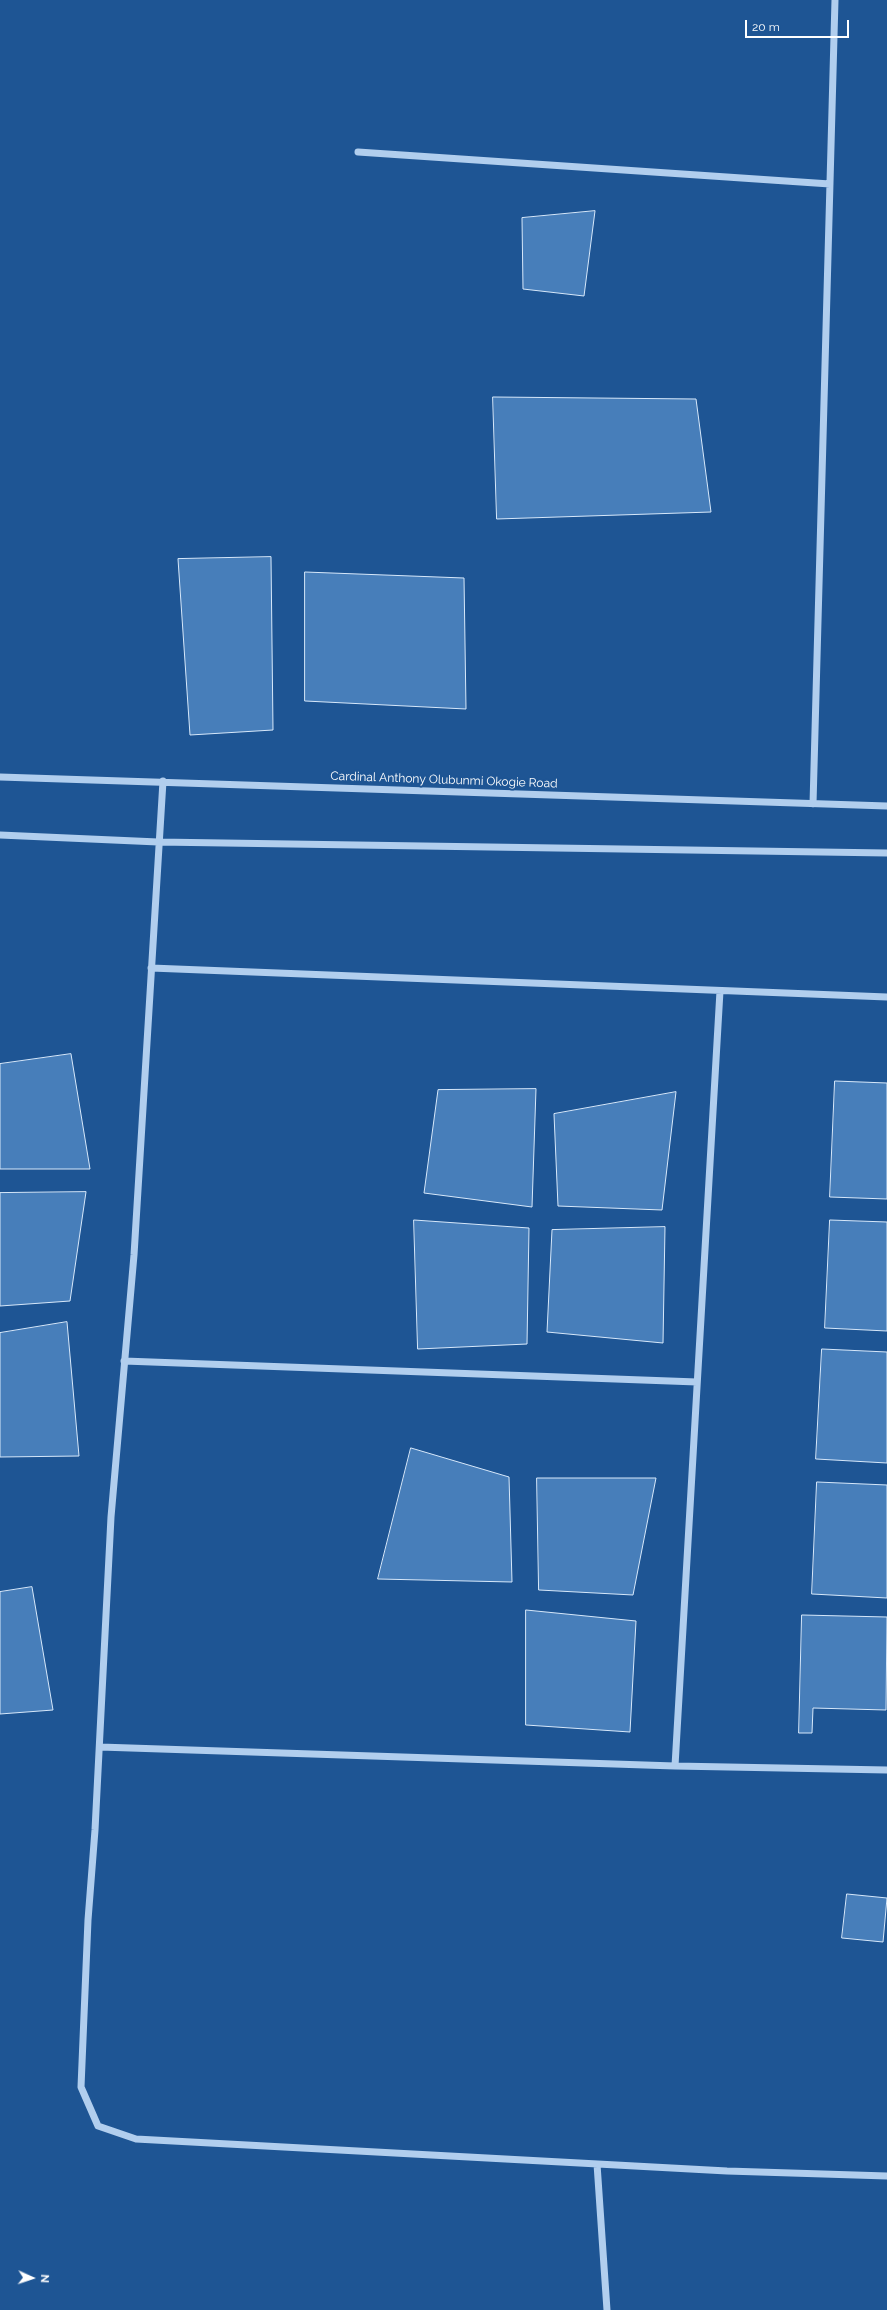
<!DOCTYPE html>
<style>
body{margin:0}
#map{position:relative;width:887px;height:2310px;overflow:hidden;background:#1e5594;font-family:Raleway,sans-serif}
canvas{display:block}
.north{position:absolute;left:12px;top:2258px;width:40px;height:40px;-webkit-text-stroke:3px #1e5594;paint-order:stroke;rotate:93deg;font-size:11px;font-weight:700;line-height:16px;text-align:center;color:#fff}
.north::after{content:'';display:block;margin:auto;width:14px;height:18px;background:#fff;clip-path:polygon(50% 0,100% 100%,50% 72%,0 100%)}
.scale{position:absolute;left:745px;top:20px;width:104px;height:18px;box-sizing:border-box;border:2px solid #fff;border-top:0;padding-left:5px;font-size:12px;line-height:14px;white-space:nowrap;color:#fff;-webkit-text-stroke:3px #1e5594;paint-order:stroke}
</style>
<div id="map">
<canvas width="887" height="2310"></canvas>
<div class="north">N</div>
<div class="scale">20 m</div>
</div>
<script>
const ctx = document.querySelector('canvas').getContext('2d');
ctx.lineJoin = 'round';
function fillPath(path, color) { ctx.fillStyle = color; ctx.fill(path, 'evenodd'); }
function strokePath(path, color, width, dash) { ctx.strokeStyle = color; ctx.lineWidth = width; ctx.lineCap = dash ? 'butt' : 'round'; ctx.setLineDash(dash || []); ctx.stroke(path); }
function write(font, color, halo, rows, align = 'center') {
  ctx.font = font + ' Raleway,sans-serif'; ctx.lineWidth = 4; ctx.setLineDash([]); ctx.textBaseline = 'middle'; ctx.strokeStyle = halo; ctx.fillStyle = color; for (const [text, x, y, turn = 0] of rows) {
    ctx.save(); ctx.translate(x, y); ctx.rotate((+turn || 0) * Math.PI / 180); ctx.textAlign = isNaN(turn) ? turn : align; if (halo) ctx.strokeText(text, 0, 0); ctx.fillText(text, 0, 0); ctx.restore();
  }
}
const building = new Path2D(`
 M595 211 584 296 523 289 522 218Z
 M493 397 696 399 711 512 497 519Z
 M271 557 273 730 190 735 178 559Z
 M305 572 464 578 466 709 305 701Z
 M71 1054 90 1169H0V1064Z
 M835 1081 887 1083V1199L830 1197Z
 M536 1089 532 1207 424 1193 438 1090Z
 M676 1092 662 1210 558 1206 554 1114Z
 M86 1192 70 1301 0 1306V1193Z
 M414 1220 529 1228 527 1344 418 1349Z
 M830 1220 887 1222V1331L825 1328Z
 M665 1227 663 1343 547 1332 552 1230Z
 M67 1322 79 1456 0 1457V1333Z
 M822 1349 887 1352V1463L816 1459Z
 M411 1448 509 1477 512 1582 378 1579Z
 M537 1478H656L633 1595 539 1590Z
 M817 1482 887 1485V1598L812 1594Z
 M32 1587 53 1710 0 1714V1592Z
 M526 1610 636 1621 630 1732 526 1725Z
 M802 1615 887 1617 886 1710 813 1708 812 1733H799Z
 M847 1894 887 1898 883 1942 842 1938Z`);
fillPath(building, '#477eba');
strokePath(building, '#d7e8fa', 1);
strokePath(new Path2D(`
 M358 152 830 184
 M0 777 887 806
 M163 781 134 1255 111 1517 95 1830 88 1920 81 2087 98 2126 136 2139 727 2171 887 2176
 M813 804 835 0
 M0 835 158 842 887 853
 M151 968 887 997
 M124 1361 697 1382
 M100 1747 675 1766 887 1770
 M675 1766 720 991
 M597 2164 607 2310`), '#b1ceee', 7);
write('12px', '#fff', '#1e5594', [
 ["Cardinal Anthony Olubunmi Okogie Road",444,780,2]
]);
</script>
